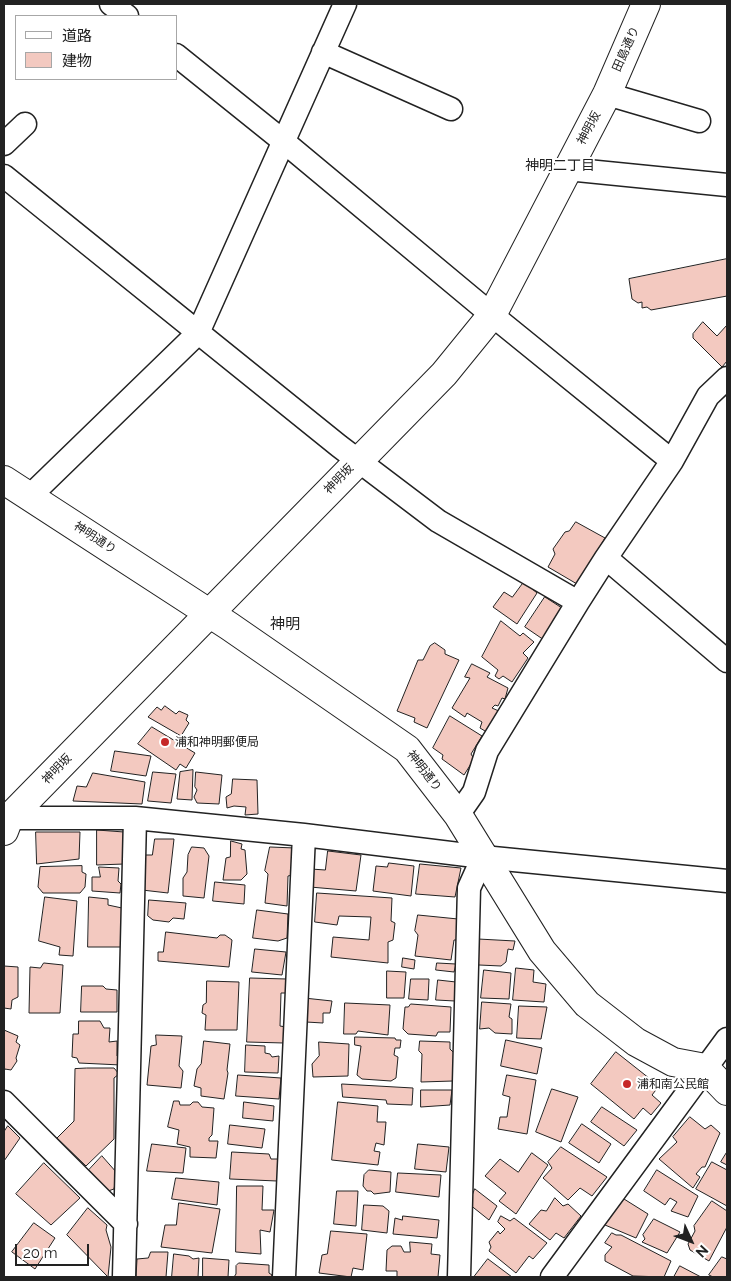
<!DOCTYPE html>
<meta charset="utf-8">
<style>
body{margin:0}
#map{position:relative;width:731px;height:1281px;overflow:hidden;background:#fff;font-family:Raleway,"Noto Sans JP",sans-serif}
canvas{display:block}
.frame{position:absolute;inset:0;border:5px solid #222;pointer-events:none}
.legend{position:absolute;left:15px;top:15px;width:162px;height:65px;box-sizing:border-box;background:#fff;border:1px solid #a7a7a7;margin:0;padding:6px 9px;list-style:none;font-size:15px;color:#222}
.legend li{display:flex;align-items:center;gap:10px;height:25px}
.legend b{width:25px;border:1px solid #a7a7a7}
.north{position:absolute;left:666px;top:1216px;width:50px;height:50px;-webkit-text-stroke:4px #fff;paint-order:stroke;rotate:133deg;font-size:14px;font-weight:700;line-height:20px;text-align:center;color:#222}
.north::after{content:'';display:block;margin:auto;width:18px;height:22px;background:#222;clip-path:polygon(50% 0,100% 100%,50% 72%,0 100%)}
.scale{position:absolute;left:15px;top:1244px;width:74px;height:22px;box-sizing:border-box;border:2px solid #222;border-top:0;padding-left:6px;font-size:15px;line-height:18px;white-space:nowrap;color:#222;-webkit-text-stroke:4px #fff;paint-order:stroke}
</style>
<div id="map">
<canvas width="731" height="1281"></canvas>
<div class="frame"></div>
<ul class="legend">
<li><b style="height:6px;background:#fff"></b>道路</li>
<li><b style="height:14px;background:#f3c9c0"></b>建物</li>
</ul>
<div class="north">N</div>
<div class="scale">20 m</div>
</div>
<script>
const ctx = document.querySelector('canvas').getContext('2d');
ctx.lineJoin = 'round';
function fillPath(path, color) { ctx.fillStyle = color; ctx.fill(path, 'evenodd'); }
function strokePath(path, color, width, dash) { ctx.strokeStyle = color; ctx.lineWidth = width; ctx.lineCap = dash ? 'butt' : 'round'; ctx.setLineDash(dash || []); ctx.stroke(path); }
function write(font, color, halo, rows, align = 'center') {
  ctx.font = font + ' Raleway,"Noto Sans JP",sans-serif'; ctx.lineWidth = 4; ctx.setLineDash([]); ctx.textBaseline = 'middle'; ctx.strokeStyle = halo; ctx.fillStyle = color; for (const [text, x, y, turn = 0] of rows) {
    ctx.save(); ctx.translate(x, y); ctx.rotate((+turn || 0) * Math.PI / 180); ctx.textAlign = isNaN(turn) ? turn : align; if (halo) ctx.strokeText(text, 0, 0); ctx.fillText(text, 0, 0); ctx.restore();
  }
}
const building = new Path2D(`
 M727 259V296L651 310 647 307 642 308V302L638 303 632 299 629 279Z
 M703 322 717 336 727 325V361L722 367 693 338V334Z
 M576 522 605 538 577 584 548 567 555 554 553 549 565 532 569 531Z
 M524 582 537 593 517 624 493 607 504 592 512 597Z
 M545 597 565 610 544 640 525 627Z
 M501 621 520 636 523 633 534 642 523 653 528 658 512 682 503 676 499 679 495 676 498 670 482 657Z
 M435 643 445 650V654L459 660 427 728 414 722 415 718 397 711 418 660H423L430 646Z
 M472 664 490 673 487 677 508 688 505 699 502 698 498 706 495 705 492 708 501 712 490 734 480 728 482 722 467 713 465 717 452 708 470 678 465 677Z
 M165 706 176 714 179 711 188 715 186 720 189 723 181 736 148 717 157 707 161 710Z
 M450 716 482 736 471 754 474 759 464 775 442 759 443 755 433 748Z
 M152 727 195 753 186 768 180 764 176 770 138 744Z
 M115 751 151 756 146 776 111 771Z
 M193 770 192 800 177 799 180 772Z
 M153 772 176 774 171 803 148 801Z
 M196 772 222 775 219 804 197 803 194 797 197 790 195 787Z
 M93 773 145 782 142 804 73 801 77 786 86 787Z
 M233 779 257 780 258 814 245 815 246 807 234 806 227 808 226 797 231 794Z
 M97 830 124 832V864L97 865Z
 M36 832H80L79 859 37 864Z
 M155 839H174L168 893 142 890 145 855H152Z
 M231 841 242 844 241 849 245 850 247 874 241 880H223L226 858 230 857Z
 M192 847 204 848 209 856 204 898 183 896V878L187 872 188 855Z
 M270 847 295 848 293 875 288 876 287 906 265 903 268 874 265 871Z
 M328 851 361 855 356 891 310 887 311 869 325 870Z
 M389 863 414 866 411 896 373 891 376 866 387 867Z
 M420 864 461 868 455 897 416 894Z
 M82 866V872L86 874 85 887 80 893H43L38 887 40 867Z
 M99 867 119 868 118 881 121 884 120 893 92 891V877H100Z
 M215 882 245 885 244 904 213 901Z
 M317 893 392 898 391 921 395 923 393 940 388 942V963L331 957 333 937 369 940 371 917 339 916 337 925 315 922Z
 M45 897 77 901 73 956 59 955 60 947 39 941Z
 M89 897 108 899V905L122 908 121 947H88Z
 M149 900 186 903 184 919 173 918 169 922 153 920 148 916Z
 M257 910 288 914 287 938 278 941 253 938Z
 M418 915 458 919 457 940H454L451 960 415 956 418 935 415 931Z
 M166 932 217 938 220 935H225L232 940 229 967 158 961V952H163Z
 M478 939 515 941 513 950 508 949 506 962 501 966 479 965 475 961Z
 M255 949 286 952 282 975 252 972Z
 M403 958 415 960 414 969 402 967Z
 M44 963 63 965 60 1013H29L30 967 40 968Z
 M437 963 456 964 454 972 436 970Z
 M4 966 18 967V997L12 1000 11 1009 4 1008Z
 M516 968 534 970 533 982 546 984 544 1002 513 1000Z
 M484 970 511 973 509 999 481 998Z
 M387 971 406 972 404 998H387Z
 M250 978 287 979 286 993H281L280 1026 286 1027 284 1043 247 1042Z
 M411 979H429L428 1000 409 999Z
 M438 980 456 982 455 1001 436 1000Z
 M207 981 239 982 237 1030H205L206 1015 202 1013 203 1005 206 1003Z
 M82 986H103L106 989 117 990V1012H81Z
 M304 998 332 1001 330 1013H323V1023L306 1022Z
 M482 1002 511 1004 509 1017 512 1019V1034L495 1033 489 1028 480 1029Z
 M345 1003 390 1005 388 1035 358 1031 356 1034H344Z
 M411 1004 451 1007 450 1032H438L436 1036 408 1034 403 1029 405 1007H408Z
 M519 1006 547 1007 541 1039 517 1038Z
 M79 1021H100L104 1028H110L109 1042 117 1041V1056L120 1057 121 1065 79 1063 77 1058 72 1057 73 1034H78Z
 M4 1030 18 1036 16 1042 20 1045 16 1058 17 1061 11 1070 5 1069 4 1072Z
 M156 1035 182 1036 179 1066 183 1071 181 1088 147 1085 151 1046 156 1045Z
 M355 1037 395 1038 396 1040H401L400 1048H395L394 1055 398 1057 396 1078 391 1081 362 1079 357 1075 361 1046 355 1045Z
 M506 1040 542 1048 537 1074 501 1066Z
 M204 1041 230 1044 227 1070 228 1073 224 1099 201 1096V1088L194 1086 197 1069 201 1064Z
 M420 1041 450 1042V1049L454 1053 453 1081 421 1082 422 1054 419 1051Z
 M319 1042 349 1044 348 1076 313 1077 312 1064 319 1056Z
 M246 1045 265 1046V1053L270 1054 272 1057 279 1056 278 1073 245 1072Z
 M616 1052 659 1086 652 1095 661 1103 651 1115 643 1108 634 1119 591 1084Z
 M87 1068H114L119 1074 114 1078V1139L86 1166 57 1138 74 1121 75 1069Z
 M238 1075 281 1078 279 1099 236 1096Z
 M507 1075 536 1080 527 1134 498 1129 500 1117H507L510 1097 503 1095Z
 M342 1084 413 1088 412 1105 387 1104 386 1100 343 1097Z
 M552 1089 578 1097 561 1142 536 1132Z
 M421 1090H452L450 1105 421 1107Z
 M174 1101H179L180 1105H190L193 1102H198L202 1107 214 1108 212 1135 209 1138V1141H218L216 1158 190 1157V1147L177 1144 179 1130 168 1127Z
 M244 1102 274 1106 273 1121 243 1118Z
 M338 1102 378 1106 377 1122H386L384 1145 376 1143 374 1151 380 1152 378 1165 332 1160Z
 M602 1107 637 1130 624 1146 591 1122Z
 M690 1117 705 1129 711 1125 720 1133 705 1167H702L696 1174 700 1177 693 1188 659 1159 677 1142 673 1137Z
 M582 1124 611 1144 599 1163 569 1143Z
 M230 1125 265 1129 262 1148 228 1144Z
 M8 1126 20 1138 4 1161V1132Z
 M152 1144 186 1148 183 1173 147 1171Z
 M418 1144 449 1147 446 1172 415 1169Z
 M561 1147 607 1177 592 1196 580 1188 568 1200 543 1178 552 1168 548 1162Z
 M232 1152 269 1154 271 1159H279L277 1181 230 1179Z
 M727 1152V1165L721 1162Z
 M532 1153 548 1165 516 1214 499 1201 506 1193 485 1176 500 1159 518 1172Z
 M102 1156 117 1173 114 1189 108 1191 89 1170Z
 M712 1162 727 1170V1206L696 1189Z
 M44 1163 80 1198 51 1225 16 1194Z
 M369 1170 391 1172 390 1192 374 1194 371 1191H367L363 1186 364 1175Z
 M657 1170 698 1196 688 1217 671 1211 677 1202 670 1198 665 1205 644 1191Z
 M398 1173 441 1175 439 1197 396 1192Z
 M176 1178 219 1182 217 1205 172 1199Z
 M237 1186H263L262 1210H274L270 1232 260 1230 261 1254 236 1252Z
 M475 1189 497 1206 489 1220 469 1204Z
 M337 1191H358L356 1226 334 1224Z
 M555 1198 563 1206 568 1204 581 1216 564 1238 556 1233 550 1240 529 1224 541 1210 546 1211Z
 M624 1199 648 1214 636 1238 605 1225Z
 M712 1201 727 1211V1227L709 1261 690 1250 688 1244 695 1231 694 1226Z
 M179 1203 220 1209 212 1253 161 1247 165 1225H176Z
 M364 1205 383 1206 389 1211 387 1233 362 1230Z
 M88 1208 107 1225 106 1230 111 1247 108 1277 67 1235Z
 M403 1216 439 1220 437 1238 393 1234 395 1218 402 1220Z
 M501 1216 510 1221 514 1218 547 1243 533 1259 529 1256 516 1273 489 1251 491 1247 489 1242 498 1231 500 1234 505 1229 498 1222Z
 M654 1219 680 1232 667 1253 642 1242 645 1239 643 1235Z
 M34 1223 55 1238 35 1269 12 1252Z
 M331 1231 367 1234 363 1270 353 1268 351 1277 319 1273 322 1255 327 1254Z
 M612 1233 616 1235H621L671 1261 664 1277 633 1276 605 1261V1255L612 1247 605 1243Z
 M410 1242 432 1244 431 1254 440 1255 438 1277H397V1271H386L387 1250 392 1246H401L404 1252H410Z
 M151 1252H168L166 1277H136L137 1259 148 1258Z
 M174 1254 189 1256 193 1259 199 1258 198 1277H172Z
 M722 1257 727 1259V1277H713L709 1275Z
 M203 1258 229 1260 228 1277H203Z
 M488 1259 512 1277H474Z
 M239 1263 269 1265V1273L272 1275 271 1277H234L236 1274V1266Z
 M680 1266 701 1277H674Z`);
fillPath(building, '#f3c9c0');
strokePath(building, '#222', 1);
const street = new Path2D(`
 M111 4 127 16
 M323 52 451 109
 M176 55 283 141 492 315 672 461
 M607 94 699 121
 M4 144 25 124
 M567 169 727 185
 M4 176 339 446 438 521 578 602
 M30 496 198 333 345 4
 M606 558 727 661
 M458 815 474 792 487 751 578 602 606 558 672 461 708 396 727 378
 M9 818H135L304 835 483 857
 M4 1102 126 1224
 M124 1277 135 818
 M284 1277 304 835
 M459 1277 469 888 483 857 727 881
 M552 1277 727 1039`);
const secondary = new Path2D(`
 M4 480 229 626 407 749 458 815 542 951 587 1004 636 1042 673 1062 705 1068 727 1091
 M4 831 9 818 444 374 492 315 607 94 646 4`);
strokePath(street, '#222', 25);
strokePath(secondary, '#222', 30);
strokePath(street, '#fff', 22);
strokePath(secondary, '#fff', 28);
for (const [x, y, r, color] of [
 [165,742,5,"#c62828"],
 [627,1084,5,"#c62828"]
]) { const dot = new Path2D(); dot.arc(x, y, r, 0, 2 * Math.PI); ctx.fillStyle = color; ctx.fill(dot); strokePath(dot, '#fff', 2); }
write('12px', '#222', '#fff', [
 ["田島通り",626,49,-66],
 ["神明坂",589,128,-62],
 ["神明坂",339,479,-46],
 ["神明通り",95,538,33],
 ["神明坂",57,769,-46],
 ["神明通り",424,771,52]
]);
write('12px', '#222', '#fff', [
 ["浦和神明郵便局",175,742],
 ["浦和南公民館",637,1084]
], 'left');
write('14px', '#222', '#fff', [
 ["神明二丁目",560,166]
]);
write('15px', '#222', '#fff', [
 ["神明",285,624]
]);
</script>
